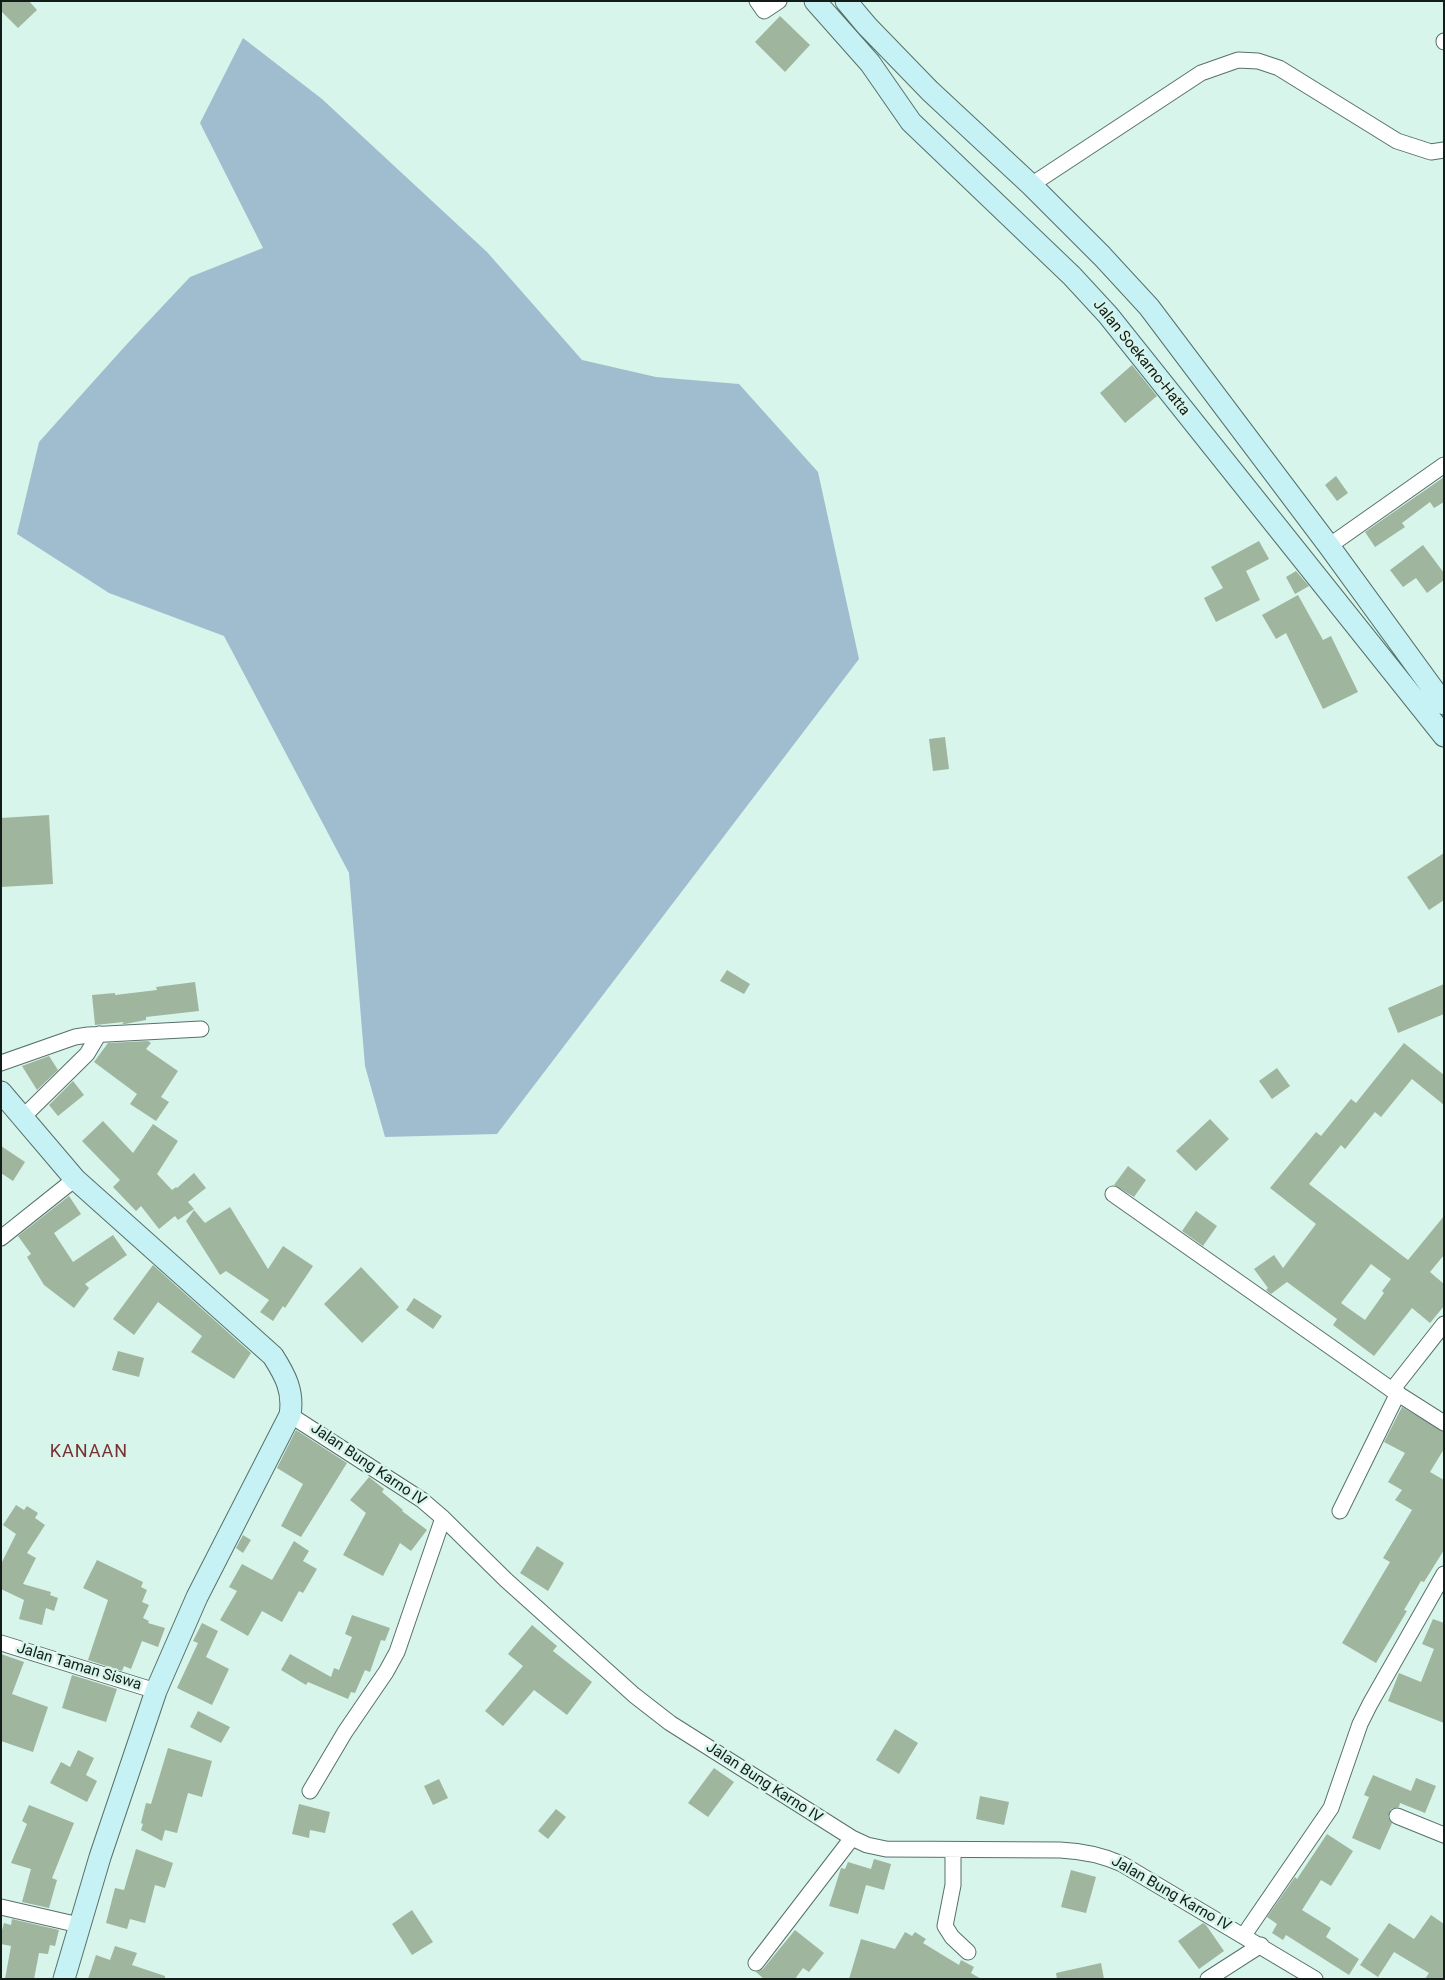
<!DOCTYPE html>
<style>
body{margin:0}
#map{position:relative;width:1445px;height:1980px;overflow:hidden;background:#d7f5eb;font-family:Roboto,sans-serif}
canvas{display:block}
.frame{position:absolute;inset:0;border:2px solid #121d1a;pointer-events:none}
</style>
<div id="map">
<canvas width="1445" height="1980"></canvas>
<div class="frame"></div>
</div>
<script>
const ctx = document.querySelector('canvas').getContext('2d');
ctx.lineJoin = 'round';
function fillPath(path, color) { ctx.fillStyle = color; ctx.fill(path, 'evenodd'); }
function strokePath(path, color, width, dash) { ctx.strokeStyle = color; ctx.lineWidth = width; ctx.lineCap = dash ? 'butt' : 'round'; ctx.setLineDash(dash || []); ctx.stroke(path); }
function write(font, color, halo, rows, align = 'center') {
  ctx.font = font + ' Roboto,sans-serif'; ctx.lineWidth = 5; ctx.setLineDash([]); ctx.textBaseline = 'middle'; ctx.strokeStyle = halo; ctx.fillStyle = color; for (const [text, x, y, turn = 0] of rows) {
    ctx.save(); ctx.translate(x, y); ctx.rotate((+turn || 0) * Math.PI / 180); ctx.textAlign = isNaN(turn) ? turn : align; if (halo) ctx.strokeText(text, 0, 0); ctx.fillText(text, 0, 0); ctx.restore();
  }
}
fillPath(new Path2D(`
 M243 38 322 99 487 252 582 360 656 377 739 384 818 472 859 659 497 1134 385 1137 365 1066 349 873 224 636 109 593 17 534 39 442 127 344 190 277 263 248 200 123Z`), '#9fbdce');
fillPath(new Path2D(`
 M1 1H29L37 10 18 28 1 11Z
 M780 16 810 45 785 72 755 42Z
 M1132 365 1157 396 1125 423 1100 393Z
 M1336 476 1348 493 1337 501 1325 485Z
 M1444 477V502L1434 508 1430 502 1402 523 1405 527 1375 547 1365 532Z
 M1259 541 1269 559 1246 571 1260 600 1216 622 1204 598 1223 588 1211 567Z
 M1423 545 1444 573V580L1427 593 1416 578 1403 587 1390 570Z
 M1296 571 1309 586 1295 594 1286 577Z
 M1298 595 1323 640 1331 636 1358 692 1323 709 1286 633 1276 639 1262 615Z
 M945 737 949 769 933 771 929 739Z
 M49 815 53 884 1 887V818Z
 M1444 853V900L1429 910 1407 877Z
 M727 970 750 984 744 994 720 981Z
 M195 982 199 1011 146 1017V1020L125 1024H122L124 1022 95 1025 92 995 115 993V995L157 990 156 987Z
 M1444 984V1014L1398 1033 1388 1008Z
 M148 1041 151 1043 146 1049 178 1071 161 1097 169 1102 156 1121 130 1104 137 1094 94 1062 108 1043Z
 M1404 1043 1444 1075V1105L1412 1079 1381 1117 1375 1112 1345 1149 1341 1145 1309 1184 1408 1260 1444 1216V1255L1430 1272 1444 1284V1306L1430 1323 1412 1308 1374 1356 1333 1325 1337 1319 1287 1282 1271 1294 1266 1290 1268 1288 1254 1269 1274 1255 1283 1268 1316 1224 1270 1188 1316 1132 1321 1136 1351 1099 1356 1103ZM1371 1264 1391 1279 1382 1291 1384 1293 1365 1320 1341 1303Z
 M49 1056 58 1070 37 1090 22 1066Z
 M1277 1068 1290 1086 1272 1099 1259 1081Z
 M73 1081 84 1095 58 1116 49 1105Z
 M1210 1119 1229 1139 1196 1171 1176 1151Z
 M103 1121 133 1153 153 1124 178 1141 157 1174 172 1190 176 1187 177 1188 194 1173 206 1188 188 1202 194 1209 178 1220 175 1216 159 1229 141 1206 136 1211 113 1187 120 1180 82 1141Z
 M1 1146 25 1162 13 1181 1 1173Z
 M1128 1166 1146 1180 1134 1197 1114 1185Z
 M69 1196 81 1214 54 1233 73 1262 113 1235 127 1255 85 1284 89 1288 74 1308 44 1285 27 1257 31 1254 18 1236Z
 M230 1207 268 1269 283 1246 313 1266 285 1308 283 1306 273 1321 260 1312 269 1300 226 1271 220 1275 186 1221 194 1210 205 1223Z
 M1196 1211 1217 1226 1203 1246 1182 1231Z
 M153 1265 251 1353 234 1379 191 1352 202 1336 158 1302 134 1335 113 1319Z
 M361 1267 399 1307 362 1343 324 1304Z
 M414 1298 442 1316 433 1329 406 1310Z
 M118 1351 144 1358 139 1377 112 1370Z
 M1402 1407 1444 1432V1449L1430 1472 1444 1480V1550L1424 1582 1421 1581 1404 1610 1407 1611 1376 1663 1342 1643 1390 1562 1383 1558 1412 1510 1395 1500 1402 1490 1388 1482 1405 1453 1384 1442Z
 M296 1430 347 1463 301 1537 281 1526 303 1484 277 1468Z
 M369 1477 384 1489 382 1492 403 1510 402 1511 427 1530 411 1551 400 1543 383 1576 343 1555 366 1513 350 1500Z
 M16 1505 24 1510 27 1506 38 1513 35 1518 45 1525 27 1553 36 1558 23 1584 51 1592 50 1595 58 1598 54 1611 46 1608 42 1625 19 1619 24 1600 1 1589V1564L16 1534 3 1525Z
 M243 1535 251 1540 243 1553 236 1548Z
 M294 1541 309 1551 303 1561 317 1569 303 1593 299 1591 282 1622 262 1611 248 1636 220 1620 237 1591 229 1587 242 1564 272 1580Z
 M537 1546 564 1563 548 1591 520 1573Z
 M97 1560 143 1582 141 1587 147 1590 142 1602 149 1605 143 1618 149 1621 148 1623 165 1628 158 1647 142 1641 131 1669 124 1666 122 1671 88 1660 108 1600 83 1588Z
 M352 1615 390 1628 385 1641 381 1640 370 1672 365 1670 355 1693 351 1692 348 1699 308 1682 306 1685 281 1670 290 1654 331 1677 334 1668 339 1670 352 1637 345 1634Z
 M1433 1619 1444 1623V1723L1388 1701 1399 1673 1421 1682 1434 1649 1422 1644Z
 M202 1623 218 1631 206 1657 229 1669 212 1705 177 1688 198 1643 193 1641Z
 M532 1625 557 1646 553 1651 592 1682 567 1715 534 1690 503 1726 485 1711 523 1666 508 1654Z
 M1 1654 24 1662 12 1694 48 1707 33 1752 1 1741Z
 M72 1675 117 1689 106 1722 62 1708Z
 M198 1711 230 1727 221 1743 190 1727Z
 M895 1729 918 1743 899 1774 876 1760Z
 M168 1748 212 1761 202 1797 188 1793 177 1833 165 1830 162 1841 141 1830 143 1824 141 1823 146 1803 151 1804Z
 M78 1750 94 1758 86 1775 97 1781 87 1802 50 1783 61 1762 70 1767Z
 M714 1768 734 1782 708 1817 688 1803Z
 M1373 1775 1411 1791 1416 1778 1436 1786 1425 1813 1400 1803 1399 1807 1391 1809 1388 1817 1392 1823 1380 1850 1352 1838 1369 1797 1364 1795Z
 M439 1779 448 1798 433 1805 424 1786Z
 M980 1796 1009 1802 1004 1825 976 1819Z
 M299 1804 330 1812 325 1833 310 1830 309 1838 292 1834Z
 M29 1805 74 1823 52 1878 57 1880 49 1908 22 1902 31 1869 11 1863 27 1824 22 1821Z
 M556 1809 566 1817 548 1839 538 1831Z
 M1327 1834 1353 1851 1331 1886 1321 1880 1302 1910 1331 1928 1326 1937 1359 1959 1349 1975 1286 1935 1283 1940 1272 1933 1277 1924 1267 1917 1295 1877 1297 1879Z
 M136 1849 173 1863 165 1888 155 1885 145 1923 130 1919 127 1929 106 1923 115 1888 124 1890Z
 M874 1859 891 1864 884 1890 866 1885 858 1914 829 1906 841 1868 845 1869 848 1862 871 1869Z
 M1071 1870 1096 1877 1086 1913 1061 1907Z
 M412 1910 433 1942 412 1955 392 1924Z
 M1431 1915 1444 1924V1979H1425L1429 1973 1394 1952 1378 1977 1360 1965 1389 1923 1414 1939Z
 M12 1919 59 1930 55 1946 50 1945 48 1954 39 1953 34 1979H5L11 1946 1 1944V1934L4 1923 11 1925Z
 M1203 1923 1206 1925 1224 1951 1199 1969 1178 1941Z
 M795 1930 824 1953 809 1972 803 1968 795 1979H764L756 1972 763 1969Z
 M905 1932 912 1936 915 1932 926 1939 923 1943 959 1965 961 1960 974 1967 971 1973 981 1979H849L861 1939 895 1949Z
 M115 1946 137 1953 132 1965 165 1976V1979H88L96 1955 110 1960Z
 M1101 1963 1104 1979H1057L1056 1973Z`), '#9fb59e');
const street = new Path2D(`
 M757 1 764 11 779 1
 M1444 41V42
 M1031 185 1201 73 1238 60 1258 61 1279 68 1397 141 1431 152 1444 150
 M1329 546 1444 465
 M1 1063 75 1037 88 1035 201 1029
 M22 1118 87 1054 99 1034
 M1113 1194 1392 1390
 M1 1238 75 1179
 M1444 1324 1392 1390 1444 1423
 M290 1415 422 1500 443 1518 506 1580 634 1695 670 1723 852 1838 867 1845 886 1849 1060 1850C1082 1851 1102 1855 1122 1864L1315 1979
 M1340 1511 1398 1393
 M1 1643 156 1691
 M310 1791 345 1732 386 1672 397 1652 443 1518
 M1397 1816 1444 1835
 M953 1850V1885L945 1926 952 1937 968 1952
 M1 1907 79 1925
 M1244 1935 1331 1808 1360 1724 1370 1704 1444 1574
 M756 1963 852 1838
 M1208 1979 1261 1945`);
const secondary = new Path2D(`
 M815 1 870 63 911 122 1072 276 1108 315 1444 736
 M846 1 867 26 930 91 1031 185 1102 256 1149 307 1329 546 1444 704
 M1 1092 75 1179 273 1356C285 1375 294 1391 290 1415L197 1597 156 1691 100 1857 64 1979`);
strokePath(street, '#577169', 17);
strokePath(secondary, '#577169', 23);
strokePath(street, '#fff', 15);
strokePath(secondary, '#c6f2f6', 21);
write('15px', '#121d1a', '#d7f5eb', [
 ["Jalan Soekarno-Hatta",1141,358,51],
 ["Jalan Bung Karno IV",368,1465,34],
 ["Jalan Taman Siswa",79,1667,17],
 ["Jalan Bung Karno IV",764,1783,33],
 ["Jalan Bung Karno IV",1171,1894,30]
]);
ctx.letterSpacing = '1px';
write('18px', '#783132', '#d7f5eb', [
 ["KANAAN",89,1452]
]);
ctx.letterSpacing = '0px';
</script>
